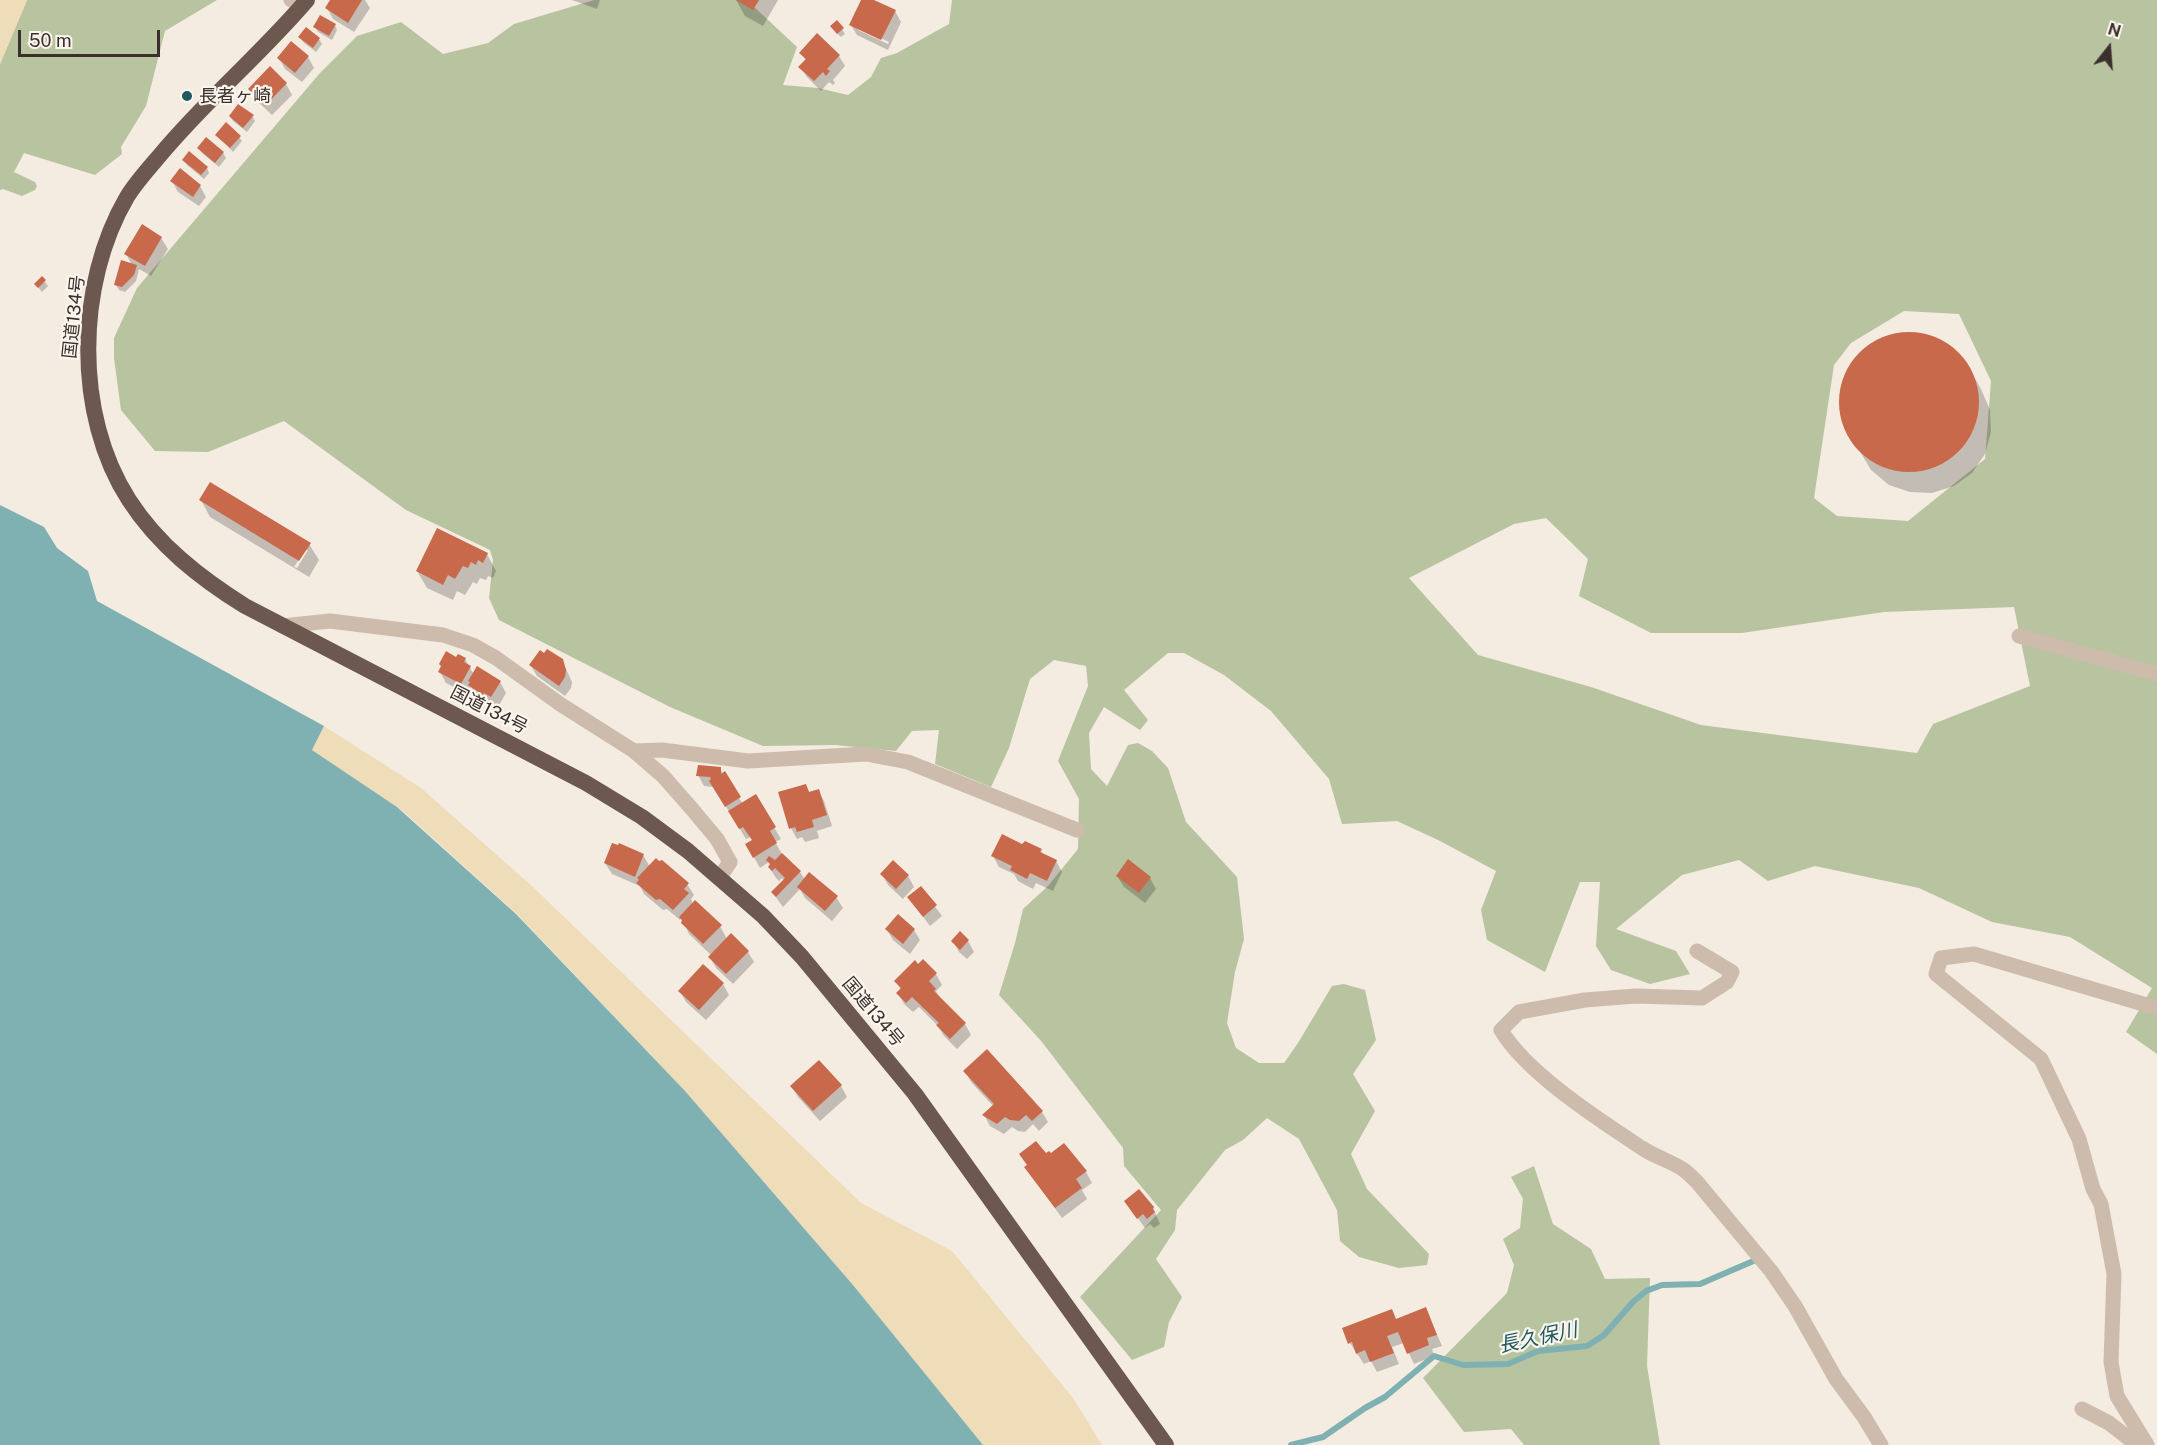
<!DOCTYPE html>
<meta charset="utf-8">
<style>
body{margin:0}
#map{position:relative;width:2157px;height:1445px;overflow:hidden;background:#f4ebe1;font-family:"Public Sans",sans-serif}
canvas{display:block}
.north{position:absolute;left:2079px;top:18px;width:60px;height:60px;-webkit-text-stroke:4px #fbf5ee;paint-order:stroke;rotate:17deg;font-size:16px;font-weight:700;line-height:24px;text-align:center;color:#3b302b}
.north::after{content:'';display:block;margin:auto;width:21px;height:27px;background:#3b302b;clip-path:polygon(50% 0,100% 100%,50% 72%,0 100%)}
.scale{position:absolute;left:18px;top:30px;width:142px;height:27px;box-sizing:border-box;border:3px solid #3b302b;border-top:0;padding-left:8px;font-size:18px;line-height:21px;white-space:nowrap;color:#3b302b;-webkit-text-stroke:4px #fbf5ee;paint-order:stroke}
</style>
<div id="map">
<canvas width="2157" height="1445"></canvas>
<div class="north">N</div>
<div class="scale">50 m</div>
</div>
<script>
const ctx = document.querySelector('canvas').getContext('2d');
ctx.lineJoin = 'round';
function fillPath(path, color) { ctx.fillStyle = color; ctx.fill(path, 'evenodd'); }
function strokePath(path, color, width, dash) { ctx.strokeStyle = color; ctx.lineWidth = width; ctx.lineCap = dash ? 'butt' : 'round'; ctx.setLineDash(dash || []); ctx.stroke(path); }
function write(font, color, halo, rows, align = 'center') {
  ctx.font = font + ' "Public Sans","Noto Sans JP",sans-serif'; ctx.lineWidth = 4.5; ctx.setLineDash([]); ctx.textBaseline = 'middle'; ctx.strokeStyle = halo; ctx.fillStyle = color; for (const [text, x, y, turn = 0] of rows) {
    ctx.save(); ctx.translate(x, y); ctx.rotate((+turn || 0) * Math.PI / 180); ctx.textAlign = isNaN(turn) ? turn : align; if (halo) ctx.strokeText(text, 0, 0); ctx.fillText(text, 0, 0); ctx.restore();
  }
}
fillPath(new Path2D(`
 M27 0H217L165 31 146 106 121 147 122 154 95 175 24 153 14 172 35 182 37 186 35 190 22 196 3 189 0 190V64Z
 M594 0H737L752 5 797 47 783 85 818 88 848 95 871 77 881 58 897 53 949 24 952 0H2157V1054L2126 1032 2152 988 2070 937 1992 922 1919 888 1815 866 1768 881 1739 860 1682 875 1616 929 1676 951 1690 974 1650 984 1611 970 1596 946 1600 882H1580L1545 972 1487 940 1481 910 1496 871 1440 841 1397 821 1342 824 1329 779 1271 711 1224 675 1184 653H1168L1124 690 1148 720 1140 730 1104 707 1089 733 1091 769 1107 786 1128 745 1138 743 1152 751 1168 768 1186 822 1237 877 1244 939 1235 972 1227 1023 1236 1048 1259 1063H1284L1298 1043 1332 986 1344 984 1365 990 1376 1040 1353 1074 1375 1111 1351 1154 1367 1189 1429 1254 1427 1265 1399 1268 1359 1257 1340 1241 1337 1210 1299 1139 1267 1118 1243 1140 1225 1150 1177 1210 1175 1230 1156 1259 1182 1297 1169 1322 1164 1347 1132 1360 1080 1297 1161 1210 1124 1166 1123 1148 1042 1042 999 995 1015 943 1023 909 1048 886 1078 849 1079 799 1058 761 1088 686 1086 666 1054 660 1030 679 1009 748 991 787 935 764 939 730 912 731 896 751 835 745 763 746 670 707 499 620 489 598 493 560 490 550 406 510 284 421 208 452 155 451 121 410 114 358V338L137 288 320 73 357 36 401 22 443 54 488 43 514 24ZM1904 311 1959 314 1991 381 1985 459 1908 521 1837 516 1814 498 1834 365 1851 343ZM1546 518 1588 559 1579 596 1651 633H1742L1884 612 2014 607 2030 686 1933 724 1917 753 1701 725 1591 687 1478 655 1409 578 1514 524Z
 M1534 1166 1553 1224 1591 1249 1605 1279 1650 1278 1647 1366 1660 1445H1524L1511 1429 1464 1432 1423 1378 1507 1293 1514 1265 1503 1239 1520 1228 1523 1199 1511 1177Z`), '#b8c4a0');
fillPath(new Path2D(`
 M0 0H27L0 64Z
 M324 726 421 788 533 887 861 1203 952 1251 1073 1398 1102 1445H983L853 1285 685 1091 517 914 403 811 312 750Z`), '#efdcb8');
fillPath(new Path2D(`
 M0 505 44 527 57 548 88 571 97 601 324 726 312 750 397 807 516 914 685 1091 853 1285 983 1445H0Z`), '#7fb0b2');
fillPath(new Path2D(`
 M332 0H365L370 8 354 32 333 19 327 8Z
 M572 0H600L597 9Z
 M736 0H778L763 26 745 16Z
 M863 0H871L895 11 901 22 888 50 857 35 851 25ZM858 27 889 42 888 44 858 30Z
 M335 25 337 30 332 40 318 32 315 27Z
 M842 29 845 34 841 37 835 31Z
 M300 37 319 39 322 44 316 52 303 42Z
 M801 53 839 56 845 66 833 80 835 83 833 85 829 82 821 91 807 77 800 67 806 61Z
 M308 57 314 68 302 82 285 69 279 58Z
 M270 68 286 84 292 95 272 115 256 100 250 89Z
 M252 116 255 121 247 132 233 121 230 117Z
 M217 135 239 137 242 141 233 152Z
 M199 148 223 153 226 158 219 167 202 153Z
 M184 160 207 168 209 173 204 179 187 165Z
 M180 171 200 186 206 197 199 206 178 192 172 181Z
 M161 238 168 249 151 276 139 269 136 281 125 292 119 290 116 285 132 265 126 254Z
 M42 278 48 286 42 292 36 284Z
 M1911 333 1933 337 1953 348 1968 366 1981 389 1990 410 1991 432 1985 454 1972 473 1954 486 1932 493 1910 492 1889 485 1871 470 1846 428 1841 406 1843 383 1852 363 1868 347 1888 336Z
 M201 500 309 544 319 560 309 577 210 517ZM305 550H308L297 568 294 567Z
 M487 554 496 571 493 578 488 576 486 580 480 578 477 584 473 582 465 595 457 591 453 600 427 588 417 571Z
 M456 659H465L474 675 500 682 506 693 498 707 491 702 490 705 476 696 471 687 467 694 446 683 440 672Z
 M562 660 572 682 571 688 565 696 537 676 531 666Z
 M720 769 743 804 755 796 781 839 775 842 782 854 800 872 805 880 836 897 843 908 832 921 805 898 800 889 783 907 780 903 773 893 784 881 782 878 779 881 776 878 769 867 771 866 769 862 760 868 747 845 754 841 751 837 746 839 714 787 704 786 698 775Z
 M806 786 810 793 818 790 824 801 832 826 817 831 819 838 805 842 802 837 797 839 791 828Z
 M1022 845 1041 850 1043 855 1056 861 1062 872 1053 891 1036 883 1033 889 1018 881 1014 874 999 867 993 856Z
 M643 855 650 867 687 884 694 895 691 899 693 904 720 926 727 939 748 952 754 962 733 984 716 968 710 957 711 955 689 934 682 918 680 920 667 909 663 910 644 894 640 886 612 874 605 863Z
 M882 874 908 876 914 887 903 899 888 885Z
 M1117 876 1150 878 1156 889 1145 903 1124 887Z
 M921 888 942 916 930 926 909 898Z
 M887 930H914L920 940 910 954 893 940Z
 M953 941H968L974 952 967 959 959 952Z
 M704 966 723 984 729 995 706 1020 686 1002 680 991Z
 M918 966 936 974 942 985 936 991 941 1000 965 1024 971 1035 957 1049 944 1036 938 1026 919 1007 913 1012 904 1004 898 993 901 990 896 981Z
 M965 1071 1042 1112 1048 1122 1039 1131 1033 1124 1025 1132 1018 1131 1012 1127 1004 1134 990 1126 984 1115 994 1107 971 1082Z
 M841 1086 847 1097 820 1121 798 1097 792 1087Z
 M1064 1145 1086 1172 1092 1183 1082 1190 1087 1199 1062 1218 1033 1178 1028 1166 1045 1155H1051Z
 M1126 1202 1153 1208 1160 1224 1154 1228 1150 1224 1145 1228Z
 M1426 1309 1442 1346 1432 1349 1434 1356 1414 1364 1404 1343 1392 1347 1399 1364 1377 1372 1371 1361 1364 1364 1350 1343 1397 1320Z`), '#0003');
strokePath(new Path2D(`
 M1291 1445 1323 1437 1365 1408 1385 1397 1434 1356 1463 1365 1508 1364 1538 1351 1587 1346 1604 1335 1633 1302 1646 1291 1662 1285 1700 1284 1758 1259`), '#7fb0b2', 6);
fillPath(new Path2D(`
 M330 0H362L348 23 325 8Z
 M736 0H759L753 10Z
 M861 0H874L896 10 881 40 849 25Z
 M320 15 336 24 329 36 313 27Z
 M837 20 844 28 837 34 830 26Z
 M306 27 320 38 313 48 298 37Z
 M817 33 840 55 827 69 830 71 826 76 823 72 814 81 798 67 806 59 799 53Z
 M291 41 309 56 295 73 277 58Z
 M270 66 287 83 265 106 248 89Z
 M238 104 254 115 243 128 229 116Z
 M226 122 241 136 230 148 215 135Z
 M206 137 224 152 215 163 197 148Z
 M189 151 208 167 201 175 182 160Z
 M180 168 201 185 193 197 170 181Z
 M142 224 162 237 145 266 124 254Z
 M121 260 137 265 134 275 122 287 114 285Z
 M42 276 46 280 38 288 34 284Z
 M1839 402a70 70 0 1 1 140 0a70 70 0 1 1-140 0Z
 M210 482 311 543 299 561 199 500Z
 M437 528 488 553 483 563 478 560 476 565 471 562 468 568 463 566 455 579 448 575 443 585 416 571Z
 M547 649 563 659 566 670 565 677 559 686 529 665 540 650 544 653Z
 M446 651 456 657 458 654 466 658 464 662 471 666 461 684 438 672 441 666 439 664Z
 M477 666 501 681 491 697 484 693 483 695 468 685 470 682 468 681Z
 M698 765 721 767V774L725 771 741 797 725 807 709 781 711 779 710 777 696 776Z
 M806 784 809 792 819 789 827 815 812 820 814 827 797 832 795 827 789 829 778 792Z
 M756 794 776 827 770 831 777 843 753 858 745 844 752 840 743 827 739 829 728 811Z
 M1002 834 1022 844 1025 841 1042 849 1040 852 1057 860 1047 881 1030 873 1027 879 1010 870 1012 866 991 856Z
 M612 843 618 845 619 843 644 854 635 877 604 863Z
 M782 853 801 871 776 897 771 892 785 878 775 868 772 871 768 867 770 864 766 860 769 856 775 860Z
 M656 858 659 861 662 860 689 883 684 889 689 893 673 910 660 899 656 900 636 883 639 880 637 878Z
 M1128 859 1151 877 1139 893 1116 876Z
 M893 860 909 875 896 889 880 874Z
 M809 872 838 896 825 911 797 887Z
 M921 886 937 905 923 917 907 897Z
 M695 900 722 925 703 944 681 923 682 920 679 917Z
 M898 914 915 929 903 944 885 929Z
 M960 931 969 940 960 950 951 941Z
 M731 933 749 951 726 974 708 957Z
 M923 959 937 973 929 981 936 989 934 991 966 1023 950 1039 936 1025 939 1023 912 997 906 1003 896 993 901 988 894 981 915 960 918 964Z
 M703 964 724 983 699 1010 678 991Z
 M987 1049 1043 1111 1032 1121 1026 1115 1019 1121 1010 1120 1005 1117 997 1124 982 1115 994 1104 963 1071Z
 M819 1060 842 1085 813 1111 790 1086Z
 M1036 1141 1046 1153 1049 1151 1051 1153 1064 1143 1087 1171 1076 1179 1082 1188 1055 1208 1024 1167 1027 1165 1019 1154Z
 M1139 1189 1154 1207 1153 1209 1155 1212 1147 1219 1143 1214 1137 1219 1124 1201Z
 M1426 1307 1437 1335 1427 1338 1429 1345 1407 1354 1398 1332 1387 1336 1394 1353 1370 1362 1365 1350 1356 1354 1352 1342 1348 1344 1342 1328 1392 1309 1396 1319Z`), '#c8694b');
strokePath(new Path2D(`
 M291 0 303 5
 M282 626 330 621 443 635 473 645 496 658 560 704 634 751 663 776 692 809 717 839 730 862 720 877
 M2019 636 2157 674
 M634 751 662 750 748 761 866 754 908 762 1077 830
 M1697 951 1732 972 1727 982 1702 998 1635 996 1585 1000 1519 1012 1501 1030C1526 1073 1601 1121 1642 1148 1655 1157 1671 1161 1684 1170 1688 1173 1693 1178 1697 1182L1771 1271 1795 1306 1836 1379 1864 1417 1881 1445
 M2082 1409 2109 1423 2137 1445
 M2147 1445 2117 1396 2111 1362 2114 1274 2101 1204 2093 1189 2079 1139 2041 1059 1936 974 1941 958 1974 954 2157 1008`), '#cdbbac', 15);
strokePath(new Path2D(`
 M307 0C261 54 206 100 161 154 149 168 136 182 127 197 76 284 74 415 129 500 158 545 200 578 245 606L586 783 642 817 688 851 763 916 802 957 915 1094 1166 1445`), '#6c584f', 16);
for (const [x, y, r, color] of [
 [187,96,6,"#1f5a5e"]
]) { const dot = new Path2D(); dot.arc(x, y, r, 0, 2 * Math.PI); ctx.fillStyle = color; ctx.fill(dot); strokePath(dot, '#fbf5ee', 2); }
write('18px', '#3b302b', '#fbf5ee', [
 ["長者ヶ崎",199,96]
], 'left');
write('18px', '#3b302b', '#fbf5ee', [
 ["国道134号",74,317,-84],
 ["国道134号",489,710,27],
 ["国道134号",873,1012,50]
]);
write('italic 20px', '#1f5a5e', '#fbf5ee', [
 ["長久保川",1538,1338,-12]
]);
</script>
